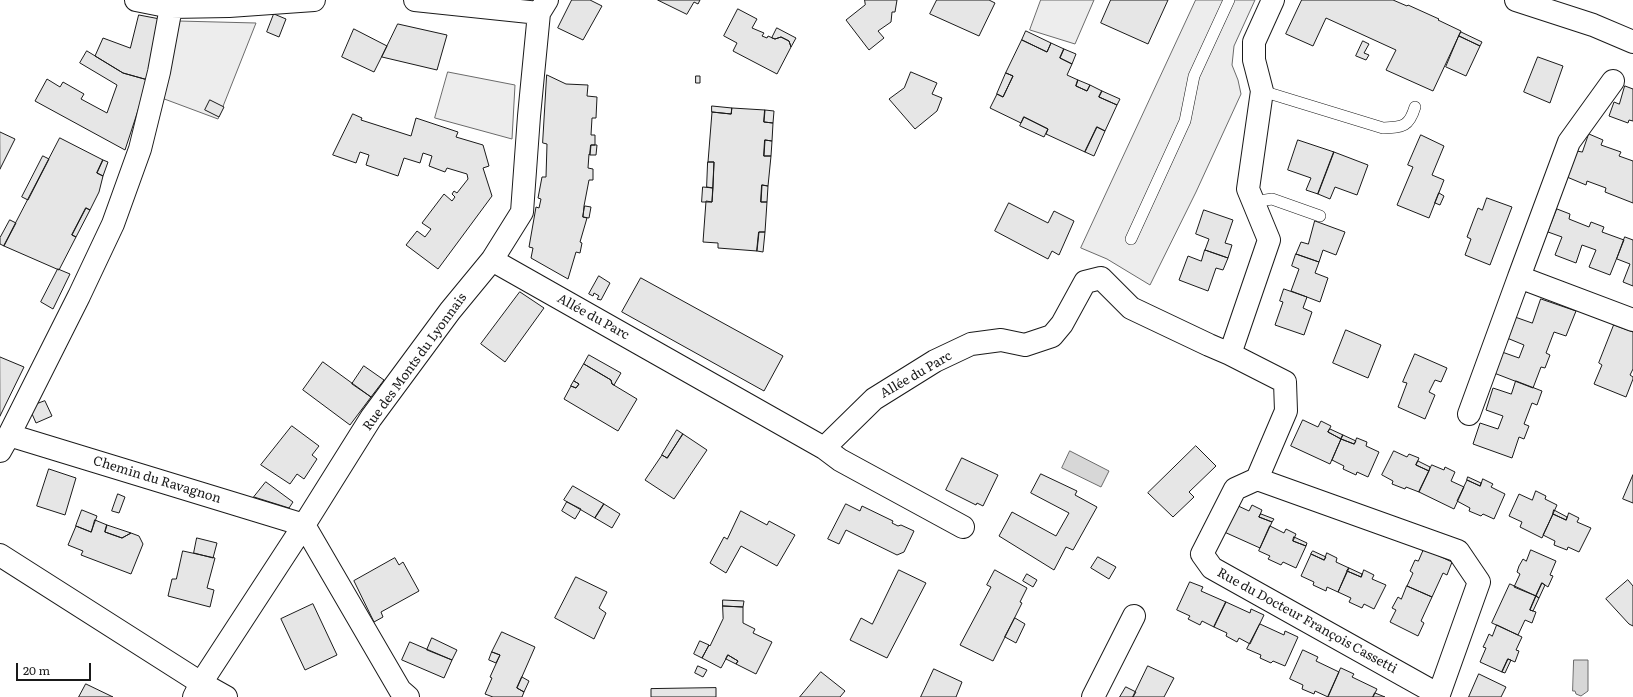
<!DOCTYPE html>
<meta charset="utf-8">
<style>
body{margin:0}
#map{position:relative;width:1633px;height:697px;overflow:hidden;background:#fff;font-family:Literata,serif}
canvas{display:block}
.scale{position:absolute;left:16px;top:663px;width:75px;height:18px;box-sizing:border-box;border:2px solid #1a1a1a;border-top:0;padding-left:5px;font-size:12px;line-height:14px;white-space:nowrap;color:#1a1a1a;-webkit-text-stroke:3px #fff;paint-order:stroke}
</style>
<div id="map">
<canvas width="1633" height="697"></canvas>
<div class="scale">20 m</div>
</div>
<script>
const ctx = document.querySelector('canvas').getContext('2d');
ctx.lineJoin = 'round';
function fillPath(path, color) { ctx.fillStyle = color; ctx.fill(path, 'evenodd'); }
function strokePath(path, color, width, dash) { ctx.strokeStyle = color; ctx.lineWidth = width; ctx.lineCap = dash ? 'butt' : 'round'; ctx.setLineDash(dash || []); ctx.stroke(path); }
function write(font, color, halo, rows, align = 'center') {
  ctx.font = font + ' Literata,serif'; ctx.lineWidth = 3; ctx.setLineDash([]); ctx.textBaseline = 'middle'; ctx.strokeStyle = halo; ctx.fillStyle = color; for (const [text, x, y, turn = 0] of rows) {
    ctx.save(); ctx.translate(x, y); ctx.rotate((+turn || 0) * Math.PI / 180); ctx.textAlign = isNaN(turn) ? turn : align; if (halo) ctx.strokeText(text, 0, 0); ctx.fillText(text, 0, 0); ctx.restore();
  }
}
const built = new Path2D(`
 M1041 0H1094L1075 44 1030 30Z
 M1196 0H1255L1234 46 1232 65 1238 80 1241 94 1196 192 1150 285 1107 259 1081 248Z
 M178 21 256 23 218 119 159 97Z
 M448 72 515 85 512 139 435 118Z`);
fillPath(built, '#ededed');
strokePath(built, '#6a6a6a', 1);
const water = new Path2D(`
 M1070 451 1109 471 1101 487 1062 468Z
 M1574 660H1588V691L1581 696 1576 694 1575 691H1573Z`);
fillPath(water, '#d7d7d7');
strokePath(water, '#6a6a6a', 1);
const building = new Path2D(`
 M572 0H590L602 6 583 40 558 28Z
 M658 0H700L698 4 694 2 687 14Z
 M865 0H897L895 12H892L891 22 878 31 884 38 869 50 846 20 865 5Z
 M937 0H989L995 3 979 36 930 14Z
 M1111 0H1168L1148 44 1101 23Z
 M1302 0H1393L1407 6 1408 5 1439 19 1438 20 1461 31 1433 91 1386 70 1396 50 1326 18 1313 46 1286 34Z
 M738 9 757 19 752 28 764 33 762 36 767 38 768 36 775 39 781 37 789 41 791 47 777 74 733 51 737 43 724 36Z
 M274 14 286 19 279 37 267 32Z
 M139 15 160 19 148 80 123 73 95 56 103 38 130 48Z
 M398 24 447 35 437 70 382 57Z
 M777 28 796 38 791 47 789 41 781 37 775 39 772 38Z
 M354 29 387 46 374 72 342 57Z
 M1026 31 1051 43 1047 52 1022 40Z
 M1461 32 1482 42 1480 46 1459 36Z
 M1459 36 1480 46 1466 76 1446 67Z
 M1022 40 1047 52 1051 43 1064 49 1060 58 1072 64 1067 75 1078 80 1076 86 1087 91 1090 85 1102 91 1099 97 1117 105 1105 131 1097 127 1085 152 1046 134 1048 129 1024 117 1021 123 990 108 997 94 1003 97 1013 76 1006 73Z
 M1363 41 1369 44 1364 53 1369 55 1366 60 1356 56Z
 M1064 49 1076 54 1072 64 1060 58Z
 M87 51 123 73 148 80 125 150 35 101 47 79 60 87 63 82 84 94 81 99 107 113 117 85 80 63Z
 M1538 57 1563 66 1550 103 1524 92Z
 M911 72 937 83 932 94 942 98 937 111 915 129 889 99 904 88Z
 M1006 73 1013 76 1003 97 997 94Z
 M547 75 566 84 588 85 587 96 597 97 596 118H592L591 135H595V145H591L590 155 589 154 588 168 593 169V180H589L584 206 583 217 587 218 580 242 582 243 580 253 576 252 568 279 531 258 533 248 529 247 536 207 539 208 541 199 538 198 542 177H546L547 144 543 143Z
 M696 76H700V83H696Z
 M1078 80 1090 85 1087 91 1076 86Z
 M1625 86 1633 89V121L1629 120 1628 123 1609 116 1614 102 1619 104Z
 M1102 91 1120 99 1117 105 1099 97Z
 M210 100 224 107 219 117 205 110Z
 M712 106 732 108 731 114 712 112Z
 M732 108 765 110 764 122 773 123 772 141 765 140 764 156H771L768 186 762 185 761 202H767L765 232H759L757 251 718 248V243L703 242 706 201 712 202 714 162H708L712 112 731 114Z
 M765 110 774 111 773 123 764 122Z
 M353 114 362 118 361 120 411 136 416 118 458 132 456 137 483 145 489 166 483 168 492 196 438 269 406 245 417 231 425 237 431 229 422 223 444 194 452 201 455 197 452 194 454 191 457 193 468 179 467 174 447 168 445 172 429 166 432 156 423 153 420 163 404 158 398 176 366 165 369 155 360 152 356 163 333 155Z
 M1024 117 1048 129 1044 137 1020 126Z
 M1097 127 1105 131 1094 156 1085 152Z
 M0 132 15 139 0 169Z
 M1589 134 1603 140 1601 145 1621 152 1619 156 1633 161V203L1605 192 1606 188 1587 181 1586 185 1567 177 1577 151 1582 152Z
 M1421 135 1444 146 1432 175 1444 180 1429 218 1397 205 1413 167 1408 165Z
 M60 138 103 160 97 173 103 176 99 192 90 210 86 208 72 235 76 237 59 270 4 246Z
 M765 140 772 141 771 156H764Z
 M1298 140 1334 152 1318 194 1306 190 1311 178 1288 170Z
 M591 145H597L596 155H590Z
 M1334 152 1368 165 1357 195 1335 187 1330 199 1318 194Z
 M43 156 49 159 28 200 22 197Z
 M103 160 108 162 103 176 97 173Z
 M708 162H714L713 188 707 187Z
 M762 185 768 186 767 202H761Z
 M703 187 713 188 712 202H702Z
 M1439 193 1444 196 1440 205 1435 203Z
 M1487 198 1512 207 1490 265 1465 255 1471 239 1467 237 1478 208 1482 210Z
 M1009 203 1048 223 1054 211 1074 221 1059 255 1052 251 1048 259 995 231Z
 M585 206 591 207 589 218 583 217Z
 M86 208 90 210 76 237 72 235Z
 M1557 209 1570 214 1569 219 1589 227 1591 222 1604 227 1602 232 1624 240 1610 275 1589 267 1596 250 1582 245 1576 263 1555 255 1562 237 1548 232Z
 M1204 210 1233 220 1225 243 1232 245 1228 258 1205 250 1209 239 1196 234Z
 M10 220 16 223 4 246 0 244V238Z
 M1315 221 1345 232 1336 255 1323 250 1319 262 1296 254 1301 242 1308 244Z
 M759 232H765L763 252 757 251Z
 M1625 237 1633 240V286L1623 282 1630 264 1617 259Z
 M1205 250 1228 258 1223 270 1216 268 1208 291 1179 280 1188 256 1201 261Z
 M1296 254 1319 262 1315 273 1328 278 1320 302 1291 291 1299 269 1292 266Z
 M58 269 70 274 53 309 41 302Z
 M599 276 610 283 601 300 597 299 599 296 594 293 593 296 589 294Z
 M641 278 783 356 764 391 622 312Z
 M1284 289 1307 297 1303 308 1312 312 1304 335 1275 325 1283 302 1280 301Z
 M520 292 544 308 505 362 481 344Z
 M1541 299 1576 311 1566 336 1554 332 1546 353 1550 355 1545 368 1541 367 1533 388 1494 373 1502 352 1519 358 1524 345 1507 338 1515 317 1532 323Z
 M1614 325 1633 332V369L1630 375 1633 377V379L1626 397 1594 384 1602 365 1599 363Z
 M1346 330 1381 345 1368 378 1333 363Z
 M1415 354 1447 368 1441 382 1435 380 1429 392 1435 395 1425 419 1398 407 1407 383 1403 382Z
 M589 355 621 373 614 385 612 384 611 380 584 364Z
 M0 357 24 367 0 416Z
 M323 362 371 397 350 425 303 390Z
 M584 364 611 380 612 384 637 399 618 431 564 399 571 386 576 388 579 384 574 381Z
 M364 366 384 380 371 397 352 384Z
 M574 381 579 384 576 388 571 386Z
 M1516 381 1542 391 1537 405 1532 403 1524 424 1529 426 1524 439 1519 437 1512 458 1473 444 1480 423 1498 429 1503 416 1486 410 1493 388 1511 394Z
 M45 401 52 416 36 423 29 407Z
 M1303 420 1318 427 1321 421 1331 426 1328 432 1341 439 1330 464 1291 446Z
 M292 426 319 446 312 455 317 459 304 479 297 474 290 484 261 465Z
 M1330 429 1343 435 1341 439 1328 432Z
 M677 430 683 434 667 458 662 455Z
 M683 434 707 450 674 499 645 480 662 455 667 458Z
 M1343 435 1356 441 1354 444 1341 439Z
 M1357 438 1367 442 1366 446 1379 452 1368 477 1357 472 1356 475 1343 469 1344 466 1332 460 1341 439 1354 444Z
 M1196 446 1216 466 1189 492 1194 497 1173 517 1148 493Z
 M1394 451 1407 457 1409 454 1419 458 1416 465 1429 471 1419 492 1406 487 1405 489 1392 484 1393 481 1382 475Z
 M962 458 998 475 983 506 977 503 976 505 946 490Z
 M1418 461 1430 467 1429 471 1416 465Z
 M1432 465 1444 470 1445 467 1455 472 1451 481 1464 487 1454 509 1419 492Z
 M49 469 76 478 65 515 37 506Z
 M1041 474 1077 491 1075 495 1097 507 1073 550 1066 547 1054 570 999 536 1012 512 1056 536 1069 513 1031 493Z
 M1633 475V503L1623 499Z
 M1468 477 1481 483 1480 486 1467 480Z
 M1483 479 1493 484 1491 487 1505 494 1494 519 1483 514 1481 516 1469 511 1470 508 1457 501 1467 480 1480 486Z
 M266 482 293 502 289 508 254 497Z
 M573 486 604 504 595 518 564 500Z
 M1536 491 1546 496 1545 499 1557 505 1542 538 1520 527 1522 522 1509 516 1519 494 1532 500Z
 M118 494 125 497 119 513 112 511Z
 M567 502 581 509 575 519 562 511Z
 M604 504 620 514 612 528 595 518Z
 M846 504 860 511 862 506 893 521 892 523 898 526 901 525 914 531 904 552 897 555 846 530 839 544 828 539Z
 M1234 504 1249 511 1252 505 1262 510 1259 517 1272 522 1260 548 1222 531Z
 M82 510 97 516 91 532 76 526Z
 M1554 510 1567 517 1566 520 1553 514Z
 M741 511 767 525 769 521 795 535 777 566 741 546 726 573 710 563 724 537 727 539Z
 M1569 513 1579 518 1577 522 1591 528 1579 552 1568 547 1567 550 1554 545 1555 541 1543 535 1553 514 1566 520Z
 M1261 514 1274 519 1272 522 1259 517Z
 M95 520 107 525 105 532 122 538 131 533 139 536 143 544 131 574 81 555 83 551 68 545 76 526 91 532Z
 M107 525 131 533 122 538 105 532Z
 M1270 526 1284 533 1286 529 1296 534 1293 541 1306 546 1296 568 1283 562 1281 565 1268 559 1270 556 1259 551Z
 M1294 537 1307 543 1306 546 1293 541Z
 M197 538 217 543 213 558 194 553Z
 M1424 549 1452 562 1447 575 1443 573 1432 597 1407 586 1413 573 1410 571 1415 560 1418 561Z
 M1531 550 1556 561 1550 575 1553 576 1548 587 1542 583 1536 596 1514 587 1520 574 1517 572 1519 566 1523 559 1526 561Z
 M183 551 215 558 207 588 214 590 210 607 168 596 172 579H176Z
 M1313 551 1326 557 1324 560 1311 554Z
 M1327 553 1337 558 1336 562 1349 568 1338 592 1327 587 1326 591 1313 585 1314 582 1301 576 1311 554 1324 560Z
 M1098 557 1116 567 1109 579 1091 568Z
 M395 558 399 565 403 562 419 591 381 612 383 617 374 622 354 581Z
 M1349 568 1362 574 1361 577 1347 571Z
 M899 570 926 583 887 658 850 640 861 618 872 624Z
 M995 570 1027 588 1020 602 1022 603 993 661 960 645 991 587 987 585Z
 M1364 570 1374 575 1372 579 1386 585 1374 609 1364 604 1362 608 1349 602 1351 598 1338 592 1347 571 1361 577Z
 M1027 574 1037 580 1033 587 1023 581Z
 M576 577 607 592 599 608 606 613 594 639 555 618Z
 M1628 580 1633 586V626L1629 624 1606 599Z
 M1190 582 1203 587 1201 591 1226 602 1214 627 1202 621 1200 625 1188 619 1190 616 1177 610Z
 M1542 583 1545 585 1539 598 1536 596Z
 M1510 584 1536 596 1530 610 1536 612 1532 623 1525 620 1518 635 1492 623Z
 M1407 586 1432 597 1421 621 1424 623 1418 636 1390 622 1396 610 1392 608 1398 597 1401 599Z
 M1536 596 1539 598 1533 611 1530 610Z
 M723 600 744 601 743 607 723 606Z
 M1226 602 1250 613 1251 609 1264 615 1250 644 1239 638 1237 642 1226 636 1227 633 1214 627Z
 M313 604 337 655 305 670 281 619Z
 M723 606 743 607V623L755 629 753 633 772 642 756 674 736 664 738 661 728 655 721 668 702 658 709 645 710 646 723 619Z
 M1015 618 1025 624 1016 643 1005 637Z
 M1260 624 1284 635 1285 631 1298 637 1285 666 1273 661 1271 663 1260 658 1261 655 1247 649Z
 M1497 625 1522 637 1516 650 1519 651 1515 662 1508 659 1502 672 1480 662 1486 648 1483 647 1486 641 1489 634 1492 636Z
 M502 632 535 647 517 688 524 692 522 697H493L485 694 492 678 490 677 500 655 492 652Z
 M432 638 457 650 452 660 427 650Z
 M700 641 709 645 702 658 694 654Z
 M410 642 452 660 444 678 402 660Z
 M1303 650 1318 657 1316 661 1339 672 1328 697 1315 691 1314 694 1302 689 1303 685 1290 679Z
 M492 652 500 655 496 663 489 660Z
 M728 655 738 661 736 664 726 659Z
 M1508 659 1511 660 1505 673 1502 672Z
 M698 666 707 670 703 677 695 673Z
 M1148 666 1174 678 1164 697H1133Z
 M1341 668 1354 674 1352 677 1377 689 1373 697H1328Z
 M934 669 962 682 956 697H921Z
 M821 672 845 691 840 697H800Z
 M1479 674 1506 687 1501 697H1469Z
 M522 677 529 681 524 692 517 688Z
 M86 684 113 697H79Z
 M1126 687 1136 692 1133 697H1120Z
 M716 688V697H651V689Z
 M1375 693 1385 697H1373Z`);
fillPath(building, '#e6e6e6');
strokePath(building, '#1a1a1a', 1);
const service = new Path2D(`
 M1262 91 1383 128C1403 127 1409 127 1415 107
 M1253 202 1272 199 1320 216
 M1131 239 1185 121 1194 76 1229 0`);
const minor = new Path2D(`
 M136 0 171 7 229 6 314 0
 M415 0 539 13
 M1273 0 1254 42V60L1262 91 1248 189 1269 240 1230 354 1285 382 1286 411 1257 479 1458 551 1479 582 1438 697
 M1613 81 1569 142 1519 277 1633 320
 M492 260 824 448 874 399 935 361 971 344 1001 340 1025 345 1052 336 1062 324 1085 282 1101 278 1131 308 1209 345 1230 354
 M1469 414 1519 277
 M9 435 304 525
 M824 448 840 460 963 527
 M0 451 9 435 79 296 113 224 140 149 159 72 171 7
 M1257 479 1235 489 1202 554 1212 568 1439 695
 M304 525 400 690 408 697
 M194 697 201 683 304 525 371 418 450 311 492 260 522 212 529 116 539 13 547 0
 M1093 697 1134 616`);
const tertiary = new Path2D(`
 M1516 0 1593 25 1633 42
 M0 555 201 683 226 697`);
strokePath(service, '#1a1a1a', 12);
strokePath(minor, '#1a1a1a', 24);
strokePath(tertiary, '#1a1a1a', 24);
strokePath(service, '#fff', 11);
strokePath(minor, '#fff', 22);
strokePath(tertiary, '#fff', 22);
write('13px', '#1a1a1a', '#fff', [
 ["Allée du Parc",593,317,29],
 ["Rue des Monts du Lyonnais",415,362,-54],
 ["Allée du Parc",916,375,-30],
 ["Chemin du Ravagnon",157,480,17],
 ["Rue du Docteur François Cassetti",1307,621,29]
]);
</script>
